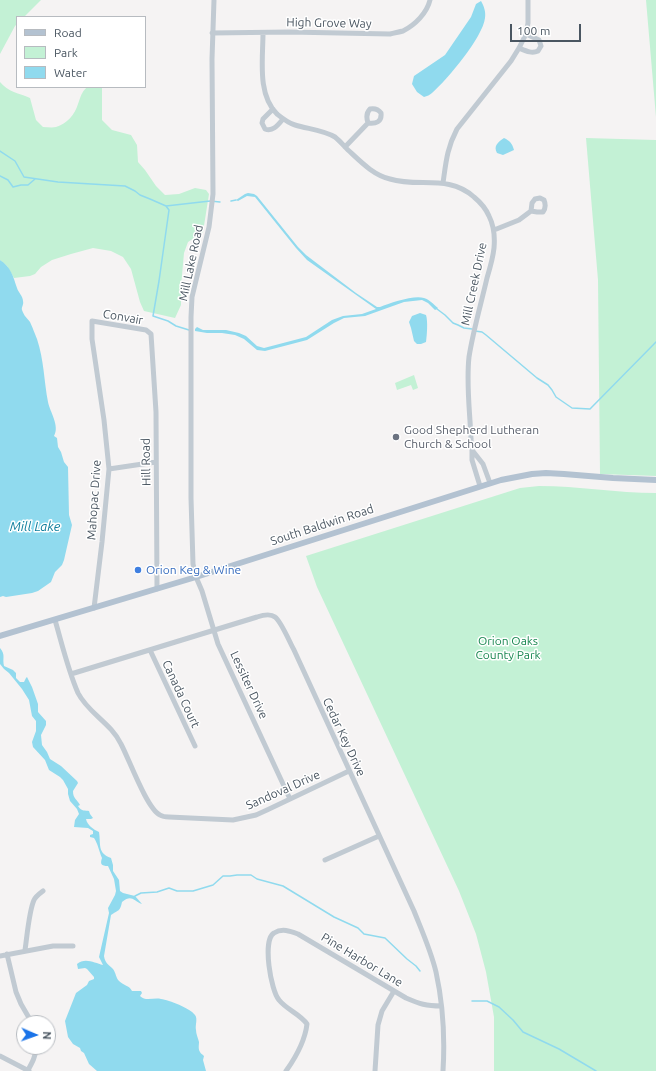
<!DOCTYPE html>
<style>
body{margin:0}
#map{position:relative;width:656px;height:1071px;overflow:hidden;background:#f5f3f3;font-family:Ubuntu,sans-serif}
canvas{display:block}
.legend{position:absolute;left:16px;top:16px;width:130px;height:72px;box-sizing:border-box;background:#fff;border:1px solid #b7bbc0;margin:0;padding:5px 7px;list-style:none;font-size:12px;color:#4a5661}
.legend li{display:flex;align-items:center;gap:8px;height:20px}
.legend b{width:20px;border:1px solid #b7bbc0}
.north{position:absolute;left:16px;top:1015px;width:40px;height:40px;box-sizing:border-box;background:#fff;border:1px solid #b7bbc0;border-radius:50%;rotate:92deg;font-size:11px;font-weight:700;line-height:16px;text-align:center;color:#4a5661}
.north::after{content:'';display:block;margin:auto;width:14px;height:18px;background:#1a73e8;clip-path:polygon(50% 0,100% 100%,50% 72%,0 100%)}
.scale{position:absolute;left:510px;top:24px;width:71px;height:18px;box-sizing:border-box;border:2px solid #4a5661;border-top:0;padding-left:5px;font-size:12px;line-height:14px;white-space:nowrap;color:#4a5661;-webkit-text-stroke:3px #fff;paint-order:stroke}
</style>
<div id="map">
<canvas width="656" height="1071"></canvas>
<ul class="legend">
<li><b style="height:5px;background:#b3c2d1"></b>Road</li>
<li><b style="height:11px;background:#c3f1d5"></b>Park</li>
<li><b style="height:11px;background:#90daee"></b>Water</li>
</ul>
<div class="north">N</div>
<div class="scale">100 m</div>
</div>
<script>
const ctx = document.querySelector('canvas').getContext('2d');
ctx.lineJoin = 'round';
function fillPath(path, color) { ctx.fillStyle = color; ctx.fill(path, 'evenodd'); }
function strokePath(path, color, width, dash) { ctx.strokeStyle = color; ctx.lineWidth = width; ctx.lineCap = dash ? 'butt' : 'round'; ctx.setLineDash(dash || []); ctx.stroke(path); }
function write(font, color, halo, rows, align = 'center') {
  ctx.font = font + ' Ubuntu,sans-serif'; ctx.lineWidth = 3; ctx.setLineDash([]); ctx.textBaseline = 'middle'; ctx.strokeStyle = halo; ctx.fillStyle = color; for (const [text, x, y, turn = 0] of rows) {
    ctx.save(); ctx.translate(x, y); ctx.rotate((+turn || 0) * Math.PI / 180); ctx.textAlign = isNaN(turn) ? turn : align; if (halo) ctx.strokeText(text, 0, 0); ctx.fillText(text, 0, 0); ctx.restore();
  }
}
fillPath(new Path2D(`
 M0 0H44H41L24 17H17V24L15 26 0 54Z
 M646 0H656V117Z
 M0 82C8 92 19 93 30 98L36 120 43 127C47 127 52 128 56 127 67 124 75 114 78 104 81 96 81 93 87 87H102V120L112 130 131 135 137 145 138 162 145 170 156 186 165 195 179 194 195 188 206 190 209 194 203 232 188 242 184 253 181 286V305L175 318 144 311 140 302 131 269 123 257 111 251 93 248 71 254 52 260 41 267 35 274 30 276 14 278 7 266 0 260Z
 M586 138 656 140V476L600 474 598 280Z
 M414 375 418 388 413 390 411 385 397 390 395 383Z
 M539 486C578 486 617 493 656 493V1071H494V1017L486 972 476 934 459 891 317 587 306 556 520 488Z`), '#c3f1d5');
fillPath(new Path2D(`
 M481 1C484 6 486 12 485 18 483 37 447 80 432 93 430 95 427 96 424 97L417 92 412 84 414 76 445 55 471 17 476 4Z
 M504 138C510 141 512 143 514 150L503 155 497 153C493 146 498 142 504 138Z
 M248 193 254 194 257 196 298 247 306 255 356 293 377 307H380C391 303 413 295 424 298 430 300 433 304 438 308L437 309 435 310 428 303 422 300 404 302 365 316 344 318 334 323 307 340 265 351 257 350 244 339 235 335 222 333H207L195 331V329L197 327 203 330H226L239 333 246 336 257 346 264 348 306 337 332 320 343 316 362 314 376 309 307 260 296 248 255 197 247 196 238 201 236 200 245 194Z
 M0 260C11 267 13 276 17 288 18 292 23 296 23 301 24 305 21 307 22 310 24 316 27 318 30 322 32 326 35 334 37 339 44 360 44 381 48 402 50 412 60 426 54 436L57 438 58 447 61 452 64 462 68 467 69 515 72 525 64 560 62 565 55 572 51 582 38 591 32 593 6 597 3 596 0 597Z
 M420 313 426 315C428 321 427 335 426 342L421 344H417L414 341 411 328 409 322 412 316Z
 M0 648C6 655 2 658 4 666L13 670 16 673V678L20 682H24L26 678 27 677 32 687 38 704V712L46 721V725L41 735 42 745 47 752 50 759 61 766 77 781 78 783 73 791C73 799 77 799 80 805L78 806C82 812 85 810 89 811L90 814 93 818 91 819H86C87 825 94 830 99 832 101 844 97 853 111 858L113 865V871L119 880 120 891 123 893 135 896 142 904C133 901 132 894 122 902 120 912 118 910 111 915L104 956C105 963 109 965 113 969 116 973 116 978 119 981 124 986 129 985 132 991H141L142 993 140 996C146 1002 154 997 161 999 169 1000 190 1008 195 1015 198 1019 195 1025 196 1030 196 1034 198 1038 199 1042 199 1045 198 1049 200 1052 201 1054 202 1054 204 1056L203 1060 206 1071H97L89 1064 84 1053 81 1051 80 1048 73 1044 68 1037 65 1021 76 993 87 985 89 981 94 979V977L87 969 85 968 78 969 77 964C85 957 95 963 103 965L99 957 109 913 108 908 115 895 116 891 114 879 108 866C101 866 100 864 102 858 99 851 98 844 94 838L90 837V835L93 834V831L88 828 74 827 75 820 79 814 77 809 70 801 68 794V789L63 780 60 777 49 770 45 760 33 747 32 742 36 731V721L32 716 29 700 22 689 9 673 4 669 0 664Z`), '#90daee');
strokePath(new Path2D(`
 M0 151 15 161 24 177 58 182 125 186 135 191 140 195 150 199 166 206 169 210 159 281 153 316 168 321 176 326 189 330
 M0 176 8 180 13 187 21 185H28L35 179
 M231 201 236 200
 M166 206 210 201 220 202
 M437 309 445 315 453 323 458 325 464 328 472 329
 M475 331 482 332 486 335 537 378 548 385 552 390 556 397 572 408 590 409 656 342
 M135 896 141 893 157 892 169 888 177 891H193L213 885 223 876H230L237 875H251L257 879 283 886 334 917 358 928 364 934 385 938 407 959 416 966 420 971
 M472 1001H487L499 1007 513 1020 523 1032 559 1049 596 1071`), '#90daee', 1.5);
strokePath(new Path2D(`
 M214 0 212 59 213 194 209 227 192 297 191 317V498L193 564 196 577 202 591 218 644 290 799
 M212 33 289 32 390 34C394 33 399 32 403 31 415 25 427 13 430 0
 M263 33C263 59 257 94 277 114 282 118 288 123 295 125 308 129 323 130 335 137 340 141 344 146 348 150 360 161 373 175 390 179 419 188 448 174 474 197 480 202 486 209 489 216 494 226 495 237 494 248 493 258 490 268 487 278 481 304 473 331 469 357 466 384 470 412 471 439L472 450V460L480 486
 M519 48C526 51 532 54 538 51L541 46 539 40 526 34
 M273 109 263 119 262 123 265 129C273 132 278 125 283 119
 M370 109C375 108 378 109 381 113 382 122 376 124 368 123 366 117 366 113 370 109Z
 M345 147 368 123
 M443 183C446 162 447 148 457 129L511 61 519 48 526 34 528 23V0
 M494 230 519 220 531 211 537 212H543C546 208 546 205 544 200L540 198 535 199 532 203 531 211
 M472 450 483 464 490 483
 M109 469 156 462
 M94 608 102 542 109 469 104 420 92 339V321L146 330 151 334 156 412 157 589
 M55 620C62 644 68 670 78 693 88 713 111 723 121 744 129 759 147 809 160 815 163 817 166 817 169 817L233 820 256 815 267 810 349 771
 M150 650 195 746
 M71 674 257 617C263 615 270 613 275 617 281 621 290 643 294 650L414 911C422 931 431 951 436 972 443 1004 445 1038 443 1071
 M325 860 379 836
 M25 950C27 937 29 911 34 900 36 896 39 894 43 891
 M7 954 16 992 21 1004 32 1023
 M0 956 53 946H73
 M0 1056 29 1071
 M28 1070C32 1063 36 1056 36 1047
 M286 1071C296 1057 305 1041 307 1024 300 1014 287 1010 279 1000 271 991 262 940 274 933 282 928 290 931 298 934L406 998C420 1004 426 1006 441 1006
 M375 1071 378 1025 382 1011 394 991`), '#c1cad2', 5);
strokePath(new Path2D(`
 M0 636 196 577 501 480 532 474 546 473 564 474 613 478 656 480`), '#b3c2d1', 6);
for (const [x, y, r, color] of [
 [396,437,4,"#6b7280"],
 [138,570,4,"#3f7fe0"]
]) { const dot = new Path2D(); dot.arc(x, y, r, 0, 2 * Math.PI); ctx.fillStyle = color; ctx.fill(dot); strokePath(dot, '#fff', 1.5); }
write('12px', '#4a5661', '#fff', [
 ["High Grove Way",329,23,1],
 ["Mill Lake Road",191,263,-78],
 ["Mill Creek Drive",474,284,-78],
 ["Convair",123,317,10],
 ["Hill Road",146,462,-91],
 ["Mahopac Drive",94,500,-86],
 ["South Baldwin Road",322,525,-18],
 ["Lessiter Drive",249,685,65],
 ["Canada Court",181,694,65],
 ["Cedar Key Drive",344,737,65],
 ["Sandoval Drive",283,790,-24],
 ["Pine Harbor Lane",362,960,31]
]);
write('12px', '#5b616d', '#fff', [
 ["Good Shepherd Lutheran",404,430],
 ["Church & School",404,444]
], 'left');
write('12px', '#366cbe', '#fff', [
 ["Orion Keg & Wine",146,570]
], 'left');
write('12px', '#17864f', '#fff', [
 ["Orion Oaks",508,641],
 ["County Park",508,655]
]);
write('italic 13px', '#0c7c9b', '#fff', [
 ["Mill Lake",35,527]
]);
</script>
